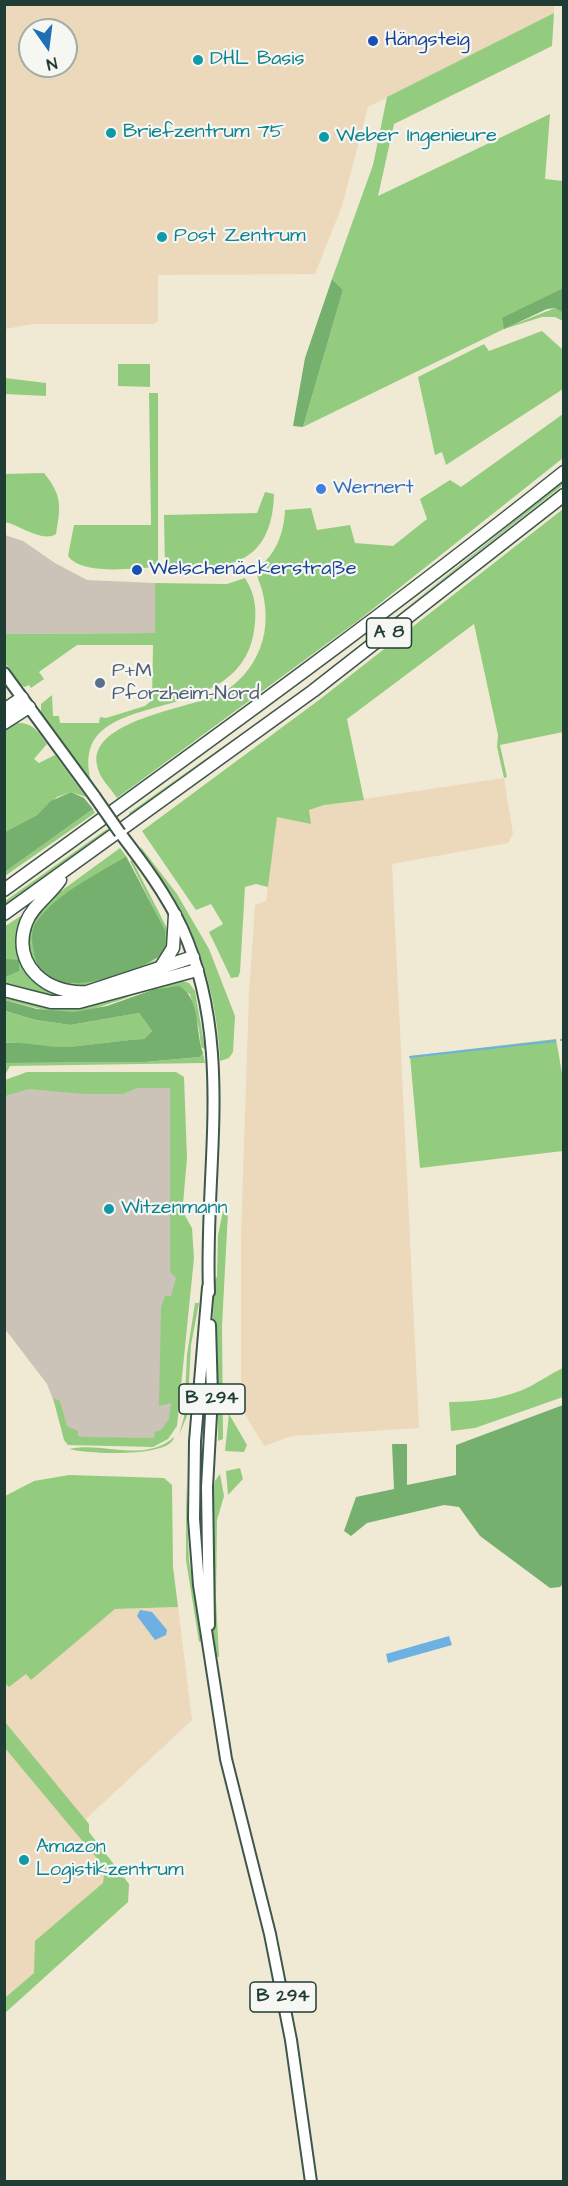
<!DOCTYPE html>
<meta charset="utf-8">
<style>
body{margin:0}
#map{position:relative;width:568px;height:2186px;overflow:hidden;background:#f0ead5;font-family:"Architects Daughter",sans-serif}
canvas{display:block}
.frame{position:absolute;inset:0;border:6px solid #1f3d34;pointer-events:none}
.north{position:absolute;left:18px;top:18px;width:60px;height:60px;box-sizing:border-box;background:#f6f6f2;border:2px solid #a0aca6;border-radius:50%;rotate:166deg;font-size:16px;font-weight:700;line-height:24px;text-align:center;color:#1f3d34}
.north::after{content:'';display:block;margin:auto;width:21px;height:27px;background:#1f6fb2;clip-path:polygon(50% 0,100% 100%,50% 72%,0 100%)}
</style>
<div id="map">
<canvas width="568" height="2186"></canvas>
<div class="frame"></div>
<div class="north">N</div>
</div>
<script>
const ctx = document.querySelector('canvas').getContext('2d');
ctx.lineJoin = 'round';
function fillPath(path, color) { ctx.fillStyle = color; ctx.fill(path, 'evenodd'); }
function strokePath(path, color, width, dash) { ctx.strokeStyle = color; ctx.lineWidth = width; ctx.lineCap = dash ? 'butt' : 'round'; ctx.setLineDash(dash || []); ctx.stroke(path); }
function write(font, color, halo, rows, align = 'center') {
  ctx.font = font + ' "Architects Daughter",sans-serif'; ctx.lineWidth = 4.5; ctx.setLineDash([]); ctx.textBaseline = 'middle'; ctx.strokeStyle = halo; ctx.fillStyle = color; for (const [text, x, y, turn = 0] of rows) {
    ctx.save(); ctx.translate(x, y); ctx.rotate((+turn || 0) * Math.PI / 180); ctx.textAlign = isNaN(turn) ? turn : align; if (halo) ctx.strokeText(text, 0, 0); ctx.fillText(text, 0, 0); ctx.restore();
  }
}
fillPath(new Path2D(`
 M5 4H554V13L368 107 342 206 315 274 158 275V321L154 324H34L5 329ZM30 30H66V66H30Z
 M504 778 513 834 508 843 392 864 419 1428 292 1436 264 1446 241 1408V1236L249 992 255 905 266 901 277 816 310 823 309 810 324 805Z
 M178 1607 192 1720 86 1819 89 1832 129 1884 128 1902 5 2013 4 1682 9 1687 26 1674 31 1679 115 1609Z`), '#ecd8ba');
fillPath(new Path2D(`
 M5 535 23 541 55 563 87 580 155 583 156 633 5 634Z
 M171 1081 183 1276 170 1421 152 1447 63 1435 58 1412 47 1384 5 1329V1089Z`), '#cbc3b8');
fillPath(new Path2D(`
 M554 13 552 46 394 124 378 196 550 114 545 179 563 181V288L502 319 505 328 555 308 563 313V321L555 317H542L504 329 303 427 343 290 332 279 373 165 387 97Z
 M542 331 563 350V389L446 465 442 452 435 455 418 377 484 344 489 351Z
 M118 364H150V387L118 386Z
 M5 378 46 383V396L5 394Z
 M149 393H158V567C135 568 83 576 68 556L74 525H151Z
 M563 414V458L359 620 117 798C109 786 99 778 97 765 88 721 188 708 218 695 234 687 248 673 256 657 267 637 268 612 262 590 260 582 256 577 257 568 276 555 284 533 285 510L311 508 317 530 350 525 355 543 393 546 427 519 420 499 450 480 461 487Z
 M44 473C62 495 61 506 56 534 42 543 20 525 5 522V474Z
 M563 482V485L390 621Z
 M265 492 274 494C272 567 225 570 165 570L164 515 257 513Z
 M563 509V732L500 745 507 777 504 778 497 747 498 735 474 624 347 719 364 800 324 805 309 810 311 824 277 817 268 887 256 884 245 887 240 972 238 977 231 978 209 932 223 924 211 904 196 910 142 831 319 700Z
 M245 578C256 595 257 612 254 631 238 735 67 680 91 780L41 712V704L52 695 53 716H59L60 723H99L100 717 106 718 145 706 152 700 153 645H77L39 672 44 679 31 688 29 685 25 687 21 685 5 663V634L155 633V583L227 584Z
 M17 723C33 722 38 732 47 744L34 759 39 763 55 755 86 797 71 792 57 797 37 815 5 832V729Z
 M238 736 224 748 130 816 129 813Z
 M93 809 95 813 5 876V872Z
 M107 829 108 832 5 905V901Z
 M140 846 177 894 209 949 235 1016 233 1052 229 1058 220 1061C218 1006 202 944 173 896 164 880 145 863 140 846Z
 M120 848 126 856 97 874 71 984 100 979 156 960 165 931 130 861 132 860 169 932 170 943 160 962 90 987H64L35 967 28 951 29 927 46 902Z
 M25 913 20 948 55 993 185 967 104 993 55 998 5 986 4 927Z
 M179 980 189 983 195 991 205 1049 201 1047 199 1029 190 994C185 992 178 986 173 987 140 988 108 1009 74 1012 50 1014 27 1005 5 1000V994L87 1006Z
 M4 1011 36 1020 70 1025 139 1013 152 1031 144 1039C119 1040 95 1045 70 1047 47 1049 27 1041 5 1043Z
 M556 1039 563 1079V1151L420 1168 410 1056Z
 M203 1053 205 1063 10 1066 5 1075V1063H7L145 1062 200 1057Z
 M27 1072H176L184 1077 187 1158 183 1204 184 1214 192 1228 194 1258 177 1426 168 1439 153 1447 68 1445 64 1440 53 1398 60 1401 67 1426 78 1431V1436L82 1437 154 1438 155 1432 161 1430 169 1419 171 1403 159 1406 161 1307 165 1296H171L176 1278 170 1272V1088H137L123 1094H84L29 1089 5 1096V1080Z
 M223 1211 228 1212 222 1326 223 1439 218 1441V1364L213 1319 214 1280 217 1277 218 1235Z
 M195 1303H199L191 1345 187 1416 179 1435 184 1417 187 1355Z
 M563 1368V1397L475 1428 451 1431 449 1402C477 1402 505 1399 531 1386 542 1380 552 1373 563 1368Z
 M229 1414 247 1445 244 1452 225 1451Z
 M174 1437C171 1458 87 1454 69 1449 102 1441 144 1464 174 1437Z
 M240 1468 243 1479 228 1495 226 1471Z
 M220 1474 224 1496 217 1520 216 1598 219 1657H214L212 1622 213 1493 215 1481Z
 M69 1475 164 1478 172 1485 173 1567 178 1607 115 1609 31 1680 26 1674 9 1687 4 1682 5 1496 34 1481Z
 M200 1479H202L205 1587 199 1558Z
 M186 1482 189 1560 201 1641 199 1642 186 1560Z
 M5 1722 89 1824V1832L129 1884 128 1902 5 2013V1998L34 1973 35 1941 103 1883 105 1868 5 1748Z`), '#93cc7f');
fillPath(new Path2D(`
 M332 279 343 290 303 427 293 426 305 358Z
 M563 288V313L555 308 547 309 504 329 502 318Z
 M71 792 84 798 93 809 5 872V832L37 815 51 801Z
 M126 856 165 930 166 950C150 969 84 989 59 982 45 979 36 966 34 952 32 942 30 930 37 921 58 892 97 875 126 856Z
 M5 959 19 960V971L5 977Z
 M179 986C201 998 195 1032 203 1053L200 1057 145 1062 5 1063V1043H7C28 1041 47 1048 68 1047 94 1045 119 1040 144 1039L152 1031 139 1013 70 1025 36 1020 5 1011V1000L37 1009 73 1012 107 1006 155 989Z
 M563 1405 564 1583 560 1587 550 1588 480 1536 459 1507 444 1505 367 1523 351 1536 344 1531 356 1497 394 1489 392 1444H407V1485L456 1475V1445Z`), '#76b06e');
fillPath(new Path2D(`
 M140 1610 152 1612 167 1630 166 1635 155 1640 137 1616Z
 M449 1636 452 1645 388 1663 386 1654Z`), '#6cb1e2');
strokePath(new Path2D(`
 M561 1040 564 1039
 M410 1057 555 1041`), '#6cb1e2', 2);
const primary = new Path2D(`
 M4 673 95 797
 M120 833C143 863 166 894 182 928 235 1045 204 1169 209 1292
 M208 1287 195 1441 194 1519 199 1585 226 1759 270 1934 291 2040 311 2182
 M209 1625 207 1487 212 1396 210 1325`);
const highway = new Path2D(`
 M4 710 22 698
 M4 723 29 707
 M60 880C50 895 33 905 26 923 11 965 47 995 87 992L193 957
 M4 890C193 753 382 617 564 472
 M4 914 313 691 564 495
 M161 967 173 948 175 915
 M4 990 51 1002H79L197 970`);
strokePath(primary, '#3e574c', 14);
strokePath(highway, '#3e574c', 15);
strokePath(primary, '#fff', 10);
strokePath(highway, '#fff', 12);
const primaryBridge = new Path2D(`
 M95 797 120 833`);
strokePath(primaryBridge, '#3e574c', 14, []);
strokePath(primaryBridge, '#fff', 10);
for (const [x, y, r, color] of [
 [373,41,6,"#1a4fb4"],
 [198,60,6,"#0f9aa8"],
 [111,133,6,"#0f9aa8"],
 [324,137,6,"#0f9aa8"],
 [162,237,6,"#0f9aa8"],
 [321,489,6,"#3f7fe0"],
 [137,570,6,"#1a4fb4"],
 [100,683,6,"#5c6f8a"],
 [109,1209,6,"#0f9aa8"],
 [24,1860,6,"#0f9aa8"]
]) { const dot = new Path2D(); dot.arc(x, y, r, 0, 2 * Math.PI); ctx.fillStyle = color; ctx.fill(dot); strokePath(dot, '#f6f6f2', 2); }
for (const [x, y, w] of [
 [389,633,45],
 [212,1399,66],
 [283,1997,66]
]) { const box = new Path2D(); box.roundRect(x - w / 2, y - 15, w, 30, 4.5); ctx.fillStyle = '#f6f6f2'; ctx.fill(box); strokePath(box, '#1f3d34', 1.5); }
write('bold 18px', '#1f3d34', null, [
 ["A 8",389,633],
 ["B 294",212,1399],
 ["B 294",283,1997]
]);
write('20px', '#164399', '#f6f6f2', [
 ["Hängsteig",385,41],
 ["Welschenäckerstraße",149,570]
], 'left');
write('20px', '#0d838f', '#f6f6f2', [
 ["DHL Basis",210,60],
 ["Briefzentrum 75",123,133],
 ["Weber Ingenieure",336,137],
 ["Post Zentrum",174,237],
 ["Witzenmann",121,1209],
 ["Amazon",36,1848],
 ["Logistikzentrum",36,1871]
], 'left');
write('20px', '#366cbe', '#f6f6f2', [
 ["Wernert",333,489]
], 'left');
write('20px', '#4e5e75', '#f6f6f2', [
 ["P+M",112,672],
 ["Pforzheim-Nord",112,695]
], 'left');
</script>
